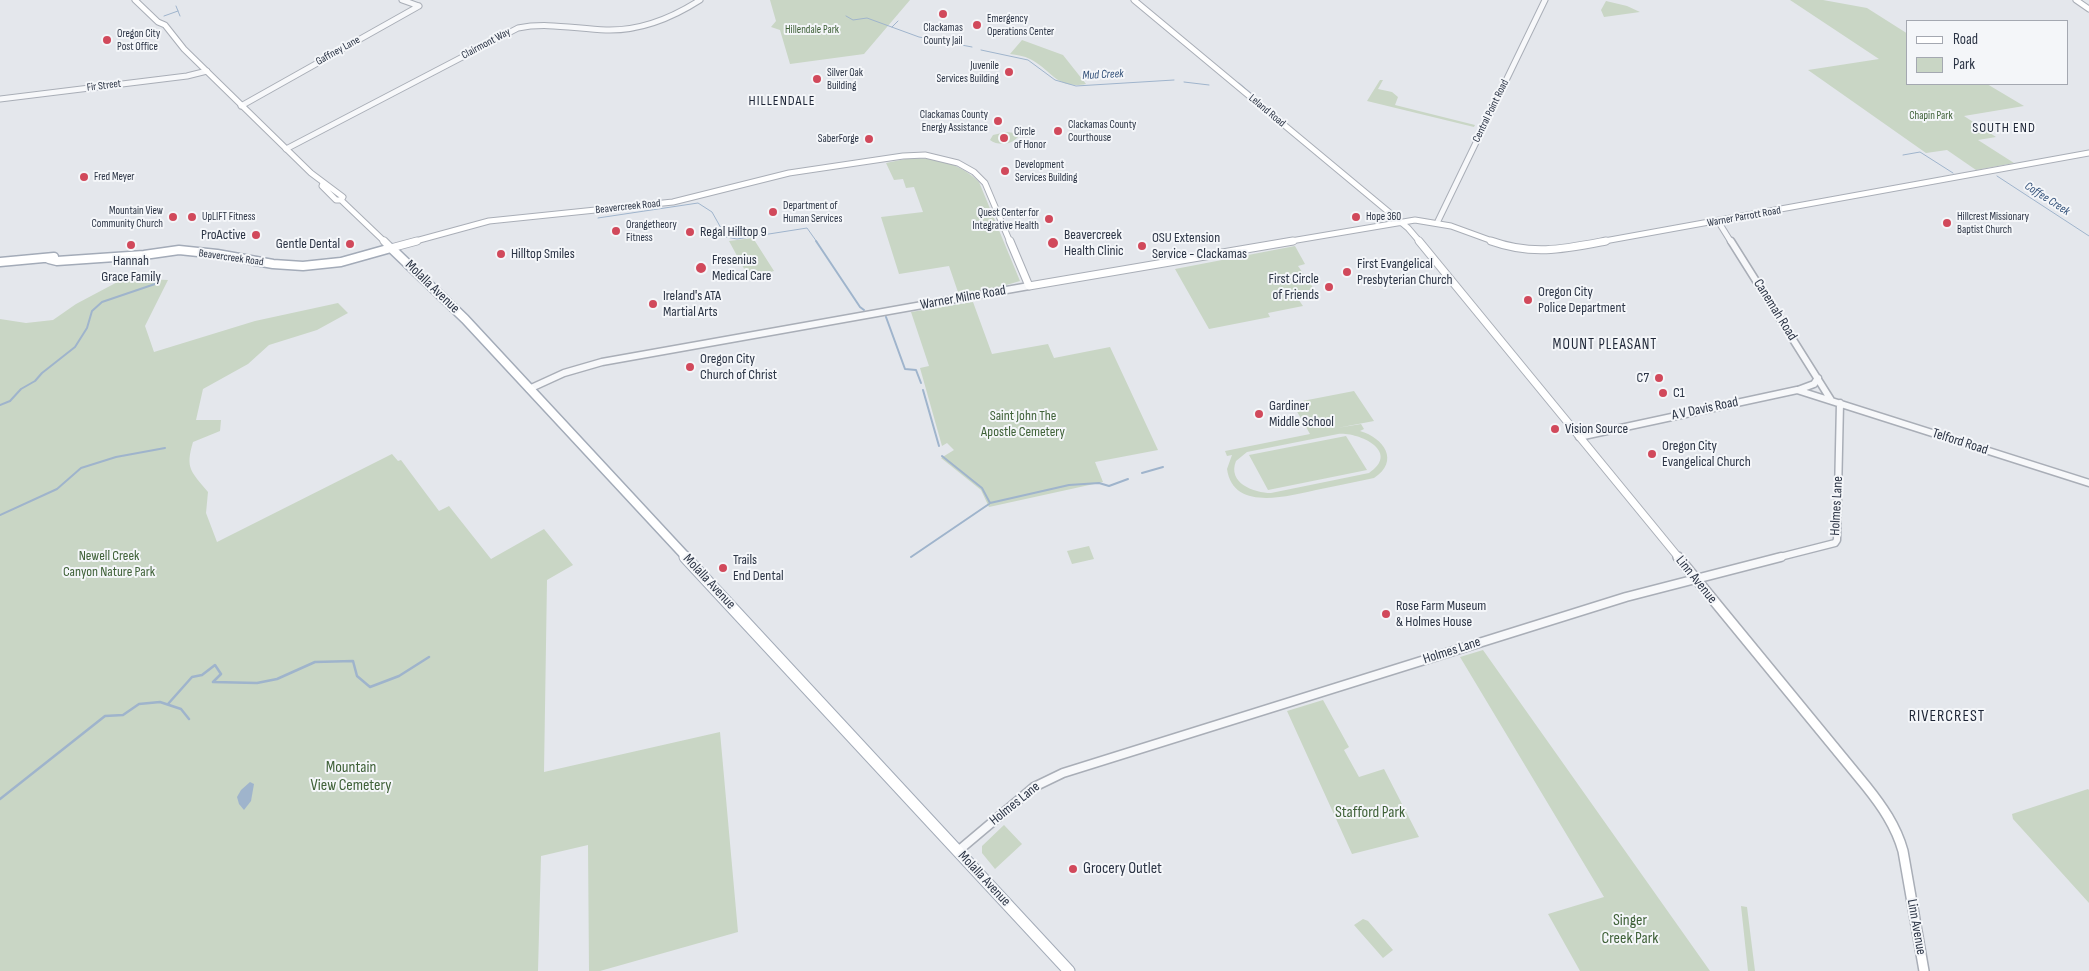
<!DOCTYPE html>
<style>
body{margin:0}
#map{position:relative;width:2089px;height:971px;overflow:hidden;background:#e4e7ec;font-family:"Sofia Sans Condensed",sans-serif}
canvas{display:block}
.legend{position:absolute;left:1906px;top:20px;width:162px;height:65px;box-sizing:border-box;background:#f4f6f9;border:1px solid #a4a8b1;margin:0;padding:6px 9px;list-style:none;font-size:15px;color:#2b3445}
.legend li{display:flex;align-items:center;gap:10px;height:25px}
.legend b{width:25px;border:1px solid #a4a8b1}
</style>
<div id="map">
<canvas width="2089" height="971"></canvas>
<ul class="legend">
<li><b style="height:6px;background:#fff"></b>Road</li>
<li><b style="height:14px;background:#c9d6c5"></b>Park</li>
</ul>
</div>
<script>
const ctx = document.querySelector('canvas').getContext('2d');
ctx.lineJoin = 'round';
function fillPath(path, color) { ctx.fillStyle = color; ctx.fill(path, 'evenodd'); }
function strokePath(path, color, width, dash) { ctx.strokeStyle = color; ctx.lineWidth = width; ctx.lineCap = dash ? 'butt' : 'round'; ctx.setLineDash(dash || []); ctx.stroke(path); }
function write(font, color, halo, rows, align = 'center') {
  ctx.font = font + ' "Sofia Sans Condensed",sans-serif'; ctx.lineWidth = 4; ctx.setLineDash([]); ctx.textBaseline = 'middle'; ctx.strokeStyle = halo; ctx.fillStyle = color; for (const [text, x, y, turn = 0] of rows) {
    ctx.save(); ctx.translate(x, y); ctx.rotate((+turn || 0) * Math.PI / 180); ctx.textAlign = isNaN(turn) ? turn : align; if (halo) ctx.strokeText(text, 0, 0); ctx.fillText(text, 0, 0); ctx.restore();
  }
}
fillPath(new Path2D(`
 M770 0H910L864 54 790 64 780 30 771 27 776 21Z
 M1790 0H1823L1867 8 1908 34V84H1987L2024 106 1964 116 1996 137 1978 140 2014 163 1976 170 1947 150 1926 153 1808 70 1879 59Z
 M1606 1 1627 6 1640 12 1604 17 1601 10Z
 M1022 40 1063 55 1086 84C1056 90 1051 69 1030 59 1024 56 1017 55 1010 54Z
 M1380 80H1383L1378 89 1392 92 1398 97 1395 105 1475 125 1474 127 1367 101Z
 M1006 132 1015 133 1018 137C1011 145 998 146 990 140L993 135Z
 M910 158C936 158 960 163 979 182L1020 281 993 289 959 295 949 266 899 274 881 217 923 212 914 187 906 188 903 179 894 180 886 163Z
 M753 238 774 271 749 278 729 241Z
 M1295 246 1305 264 1298 266 1314 289 1294 293 1303 306 1268 313 1270 317 1209 329 1175 269Z
 M125 278 168 280 145 326 154 352 255 321 338 303 348 313 317 330 269 345 248 364 203 389 196 420H221L220 431 193 442C185 469 191 471 208 492L206 513 217 542 392 454 398 461 401 460 439 511 449 506 491 559 544 529 573 565 547 580 544 772 720 732 738 932 600 971H589L588 845 541 856 538 971H0V319L26 323 53 320 76 304Z
 M973 302 992 354 1048 344 1054 358 1110 347 1158 450 1095 462 1103 482 989 507 981 490 941 458 954 450 947 443 942 446 920 368 929 366 911 312Z
 M1354 391 1374 421 1337 428 1361 424 1364 429 1360 431C1384 438 1400 461 1374 478 1355 482 1336 486 1316 490 1288 496 1233 512 1227 469L1232 455 1227 456 1225 451 1310 434 1292 403ZM1338 434C1360 432 1401 452 1369 473L1271 493C1254 493 1227 483 1236 461L1247 452Z
 M1346 436 1367 470 1268 490 1249 455Z
 M1089 546 1094 559 1072 564 1067 551Z
 M1483 650 1710 971H1580L1548 914 1604 897 1460 657Z
 M1323 700 1349 747 1344 750 1359 777 1384 769 1419 837 1352 854 1287 711Z
 M2088 789 2089 790V903L2013 819 2012 814Z
 M1004 825 1022 844 995 869 982 853V846Z
 M1741 906 1747 907 1755 971H1748Z
 M1363 919 1368 921 1393 950 1383 958 1354 925Z`), '#c9d6c5');
fillPath(new Path2D(`
 M250 782 254 784 251 801 244 810 239 804 237 797 241 790Z`), '#9fb4cc');
strokePath(new Path2D(`
 M176 6 180 16
 M164 16 178 11
 M846 16 853 20 867 18 919 37 972 47
 M892 27 898 21
 M981 50 1028 60 1055 80 1076 86 1174 80
 M1184 82 1209 85
 M1239 83 1253 95
 M1257 98 1272 111
 M1903 155 1920 152 1953 173
 M1997 176 2089 236
 M598 218 698 203 712 212 726 237 737 239 807 228 817 242`), '#9fb4cc', 1);
strokePath(new Path2D(`
 M816 241 860 307 864 310
 M886 317 905 369 916 370 921 383
 M923 390 939 446
 M0 405 10 401 21 389 35 381 42 373 75 347 87 328 92 311 102 302 158 283
 M942 456 982 488 990 503 1069 485 1099 483 1109 486 1128 479
 M1142 473 1163 467
 M0 515 57 489 81 468 116 457 165 448
 M911 557 989 504`), '#9fb4cc', 2);
strokePath(new Path2D(`
 M168 704 192 677 202 675 215 665 221 674 213 682 257 683 277 679 315 662 353 661 357 676 370 687 399 676 429 657
 M0 799 105 716 123 715 139 704 160 702 181 709 189 719`), '#9fb4cc', 2.5);
const tertiaryFar2 = new Path2D(`
 M402 0 419 6
 M0 99 187 76 207 71
 M241 106 419 6
 M286 149 518 28C548 22 576 29 606 30 640 31 672 18 700 0
 M1438 221 1545 0
 M1718 221 1731 242`);
const tertiaryFar1 = new Path2D(`
 M1731 241 1831 400
 M529 389 564 373 602 362 1029 286
 M1798 390 1814 384 1818 378
 M1579 437 1797 390 2089 483
 M1776 558 1835 543 1837 540 1840 403`);
const tertiary = new Path2D(`
 M958 851 1034 787 1063 773 1626 597 1781 557`);
const secondaryFar2 = new Path2D(`
 M135 0 158 22 165 25 184 49 311 173 343 197 341 200
 M1134 0 1408 228 1420 242
 M2076 0 2089 9
 M323 183 322 186 336 200H341L385 242
 M412 242 489 221 673 202 789 173 903 156 925 155 958 163 974 172 985 183 1010 242
 M1285 242 1415 220 1451 226 1495 242
 M1599 242 2089 153`);
const secondaryFar1 = new Path2D(`
 M384 241 391 248 417 241
 M1010 241 1029 286 1293 241
 M1419 241 1679 558
 M1491 241C1533 256 1564 249 1606 241`);
const secondary = new Path2D(`
 M1678 557 1866 786C1882 806 1896 826 1903 851L1924 971`);
const primaryFar1 = new Path2D(`
 M49 259 57 261 144 255 179 250 217 254 273 264 303 266 341 262 391 248 465 319 687 558
 M0 262 54 257`);
const primary = new Path2D(`
 M685 557 1069 971`);
strokePath(tertiaryFar2, '#a9aeb7', 7);
strokePath(tertiaryFar1, '#a9aeb7', 9);
strokePath(tertiary, '#a9aeb7', 11);
strokePath(secondaryFar2, '#a9aeb7', 7);
strokePath(secondaryFar1, '#a9aeb7', 9);
strokePath(secondary, '#a9aeb7', 12);
strokePath(primaryFar1, '#a3abb8', 11);
strokePath(primary, '#a3abb8', 13);
strokePath(tertiaryFar2, '#f7f8fa', 5);
strokePath(tertiaryFar1, '#f7f8fa', 6);
strokePath(tertiary, '#f7f8fa', 8);
strokePath(secondaryFar2, '#fff', 5);
strokePath(secondaryFar1, '#fff', 7);
strokePath(secondary, '#fff', 9);
strokePath(primaryFar1, '#fff', 8);
strokePath(primary, '#fff', 11);
for (const [x, y, r, color] of [
 [943,14,5,"#d1495b"],
 [977,25,5,"#d1495b"],
 [107,40,5,"#d1495b"],
 [1009,72,5,"#d1495b"],
 [817,79,5,"#d1495b"],
 [998,121,5,"#d1495b"],
 [1058,131,5,"#d1495b"],
 [1004,138,5,"#d1495b"],
 [869,139,5,"#d1495b"],
 [1005,171,5,"#d1495b"],
 [84,177,5,"#d1495b"],
 [773,212,5,"#d1495b"],
 [173,217,5,"#d1495b"],
 [192,217,5,"#d1495b"],
 [1356,217,5,"#d1495b"],
 [1049,219,5,"#d1495b"],
 [1947,223,5,"#d1495b"],
 [616,231,5,"#d1495b"],
 [690,232,5,"#d1495b"],
 [256,235,5,"#d1495b"],
 [1053,243,6,"#d1495b"],
 [350,244,5,"#d1495b"],
 [131,245,5,"#d1495b"],
 [1142,246,5,"#d1495b"],
 [501,254,5,"#d1495b"],
 [701,268,6,"#d1495b"],
 [1347,272,5,"#d1495b"],
 [1329,287,5,"#d1495b"],
 [1528,300,5,"#d1495b"],
 [653,304,5,"#d1495b"],
 [690,367,5,"#d1495b"],
 [1659,378,5,"#d1495b"],
 [1663,393,5,"#d1495b"],
 [1259,414,5,"#d1495b"],
 [1555,429,5,"#d1495b"],
 [1652,454,5,"#d1495b"],
 [723,568,5,"#d1495b"],
 [1386,614,5,"#d1495b"],
 [1073,869,5,"#d1495b"]
]) { const dot = new Path2D(); dot.arc(x, y, r, 0, 2 * Math.PI); ctx.fillStyle = color; ctx.fill(dot); strokePath(dot, '#f4f6f9', 2); }
write('11px', '#2b3445', '#f4f6f9', [
 ["Emergency",987,19],
 ["Operations Center",987,32],
 ["Clackamas",943,28,"center"],
 ["County Jail",943,41,"center"],
 ["Oregon City",117,34],
 ["Post Office",117,47],
 ["Juvenile",999,66,"right"],
 ["Services Building",999,79,"right"],
 ["Silver Oak",827,73],
 ["Building",827,86],
 ["Clackamas County",988,115,"right"],
 ["Energy Assistance",988,128,"right"],
 ["Clackamas County",1068,125],
 ["Courthouse",1068,138],
 ["Circle",1014,132],
 ["of Honor",1014,145],
 ["SaberForge",859,139,"right"],
 ["Development",1015,165],
 ["Services Building",1015,178],
 ["Fred Meyer",94,177],
 ["Department of",783,206],
 ["Human Services",783,219],
 ["Mountain View",163,211,"right"],
 ["Community Church",163,224,"right"],
 ["Quest Center for",1039,213,"right"],
 ["Integrative Health",1039,226,"right"],
 ["UpLIFT Fitness",202,217],
 ["Hope 360",1366,217],
 ["Hillcrest Missionary",1957,217],
 ["Baptist Church",1957,230],
 ["Orangetheory",626,225],
 ["Fitness",626,238]
], 'left');
write('11px', '#3f6138', '#f4f6f9', [
 ["Hillendale Park",812,30],
 ["Chapin Park",1931,116]
]);
write('11px', '#2b3445', '#f4f6f9', [
 ["Clairmont Way",486,44,-28],
 ["Gaffney Lane",338,51,-29],
 ["Fir Street",104,86,-7],
 ["Leland Road",1267,111,40],
 ["Central Point Road",1491,111,-64],
 ["Beavercreek Road",628,207,-6],
 ["Warner Parrott Road",1744,217,-10],
 ["Beavercreek Road",231,258,8]
]);
write('italic 12px', '#34527a', '#f4f6f9', [
 ["Mud Creek",1103,75,-3],
 ["Coffee Creek",2047,199,33]
]);
ctx.letterSpacing = '1px';
write('14px', '#1d2536', '#f4f6f9', [
 ["HILLENDALE",782,101],
 ["SOUTH END",2004,128]
]);
ctx.letterSpacing = '0px';
write('14px', '#2b3445', '#f4f6f9', [
 ["Regal Hilltop 9",700,232],
 ["ProActive",246,235,"right"],
 ["Beavercreek",1064,235],
 ["Health Clinic",1064,251],
 ["OSU Extension",1152,238],
 ["Service - Clackamas",1152,254],
 ["Gentle Dental",340,244,"right"],
 ["Hilltop Smiles",511,254],
 ["Fresenius",712,260],
 ["Medical Care",712,276],
 ["Hannah",131,261,"center"],
 ["Grace Family",131,277,"center"],
 ["First Evangelical",1357,264],
 ["Presbyterian Church",1357,280],
 ["First Circle",1319,279,"right"],
 ["of Friends",1319,295,"right"],
 ["Oregon City",1538,292],
 ["Police Department",1538,308],
 ["Ireland's ATA",663,296],
 ["Martial Arts",663,312],
 ["Oregon City",700,359],
 ["Church of Christ",700,375],
 ["C7",1649,378,"right"],
 ["C1",1673,393],
 ["Gardiner",1269,406],
 ["Middle School",1269,422],
 ["Vision Source",1565,429],
 ["Oregon City",1662,446],
 ["Evangelical Church",1662,462],
 ["Trails",733,560],
 ["End Dental",733,576],
 ["Rose Farm Museum",1396,606],
 ["& Holmes House",1396,622]
], 'left');
write('14px', '#2b3445', '#f4f6f9', [
 ["Molalla Avenue",432,287,44],
 ["Warner Milne Road",963,298,-10],
 ["Canemah Road",1775,310,58],
 ["A V Davis Road",1705,409,-12],
 ["Telford Road",1960,442,18],
 ["Holmes Lane",1837,506,-87],
 ["Linn Avenue",1696,580,51],
 ["Molalla Avenue",709,582,47],
 ["Holmes Lane",1452,651,-18],
 ["Holmes Lane",1015,804,-39],
 ["Molalla Avenue",984,879,47],
 ["Linn Avenue",1916,927,80]
]);
write('14px', '#3f6138', '#f4f6f9', [
 ["Saint John The",1023,416],
 ["Apostle Cemetery",1023,432],
 ["Newell Creek",109,556],
 ["Canyon Nature Park",109,572]
]);
ctx.letterSpacing = '1px';
write('15px', '#1d2536', '#f4f6f9', [
 ["MOUNT PLEASANT",1605,345]
]);
ctx.letterSpacing = '0px';
ctx.letterSpacing = '1px';
write('16px', '#1d2536', '#f4f6f9', [
 ["RIVERCREST",1947,717]
]);
ctx.letterSpacing = '0px';
write('16px', '#3f6138', '#f4f6f9', [
 ["Mountain",351,768],
 ["View Cemetery",351,786],
 ["Stafford Park",1370,813],
 ["Singer",1630,921],
 ["Creek Park",1630,939]
]);
write('16px', '#2b3445', '#f4f6f9', [
 ["Grocery Outlet",1083,869]
], 'left');
</script>
